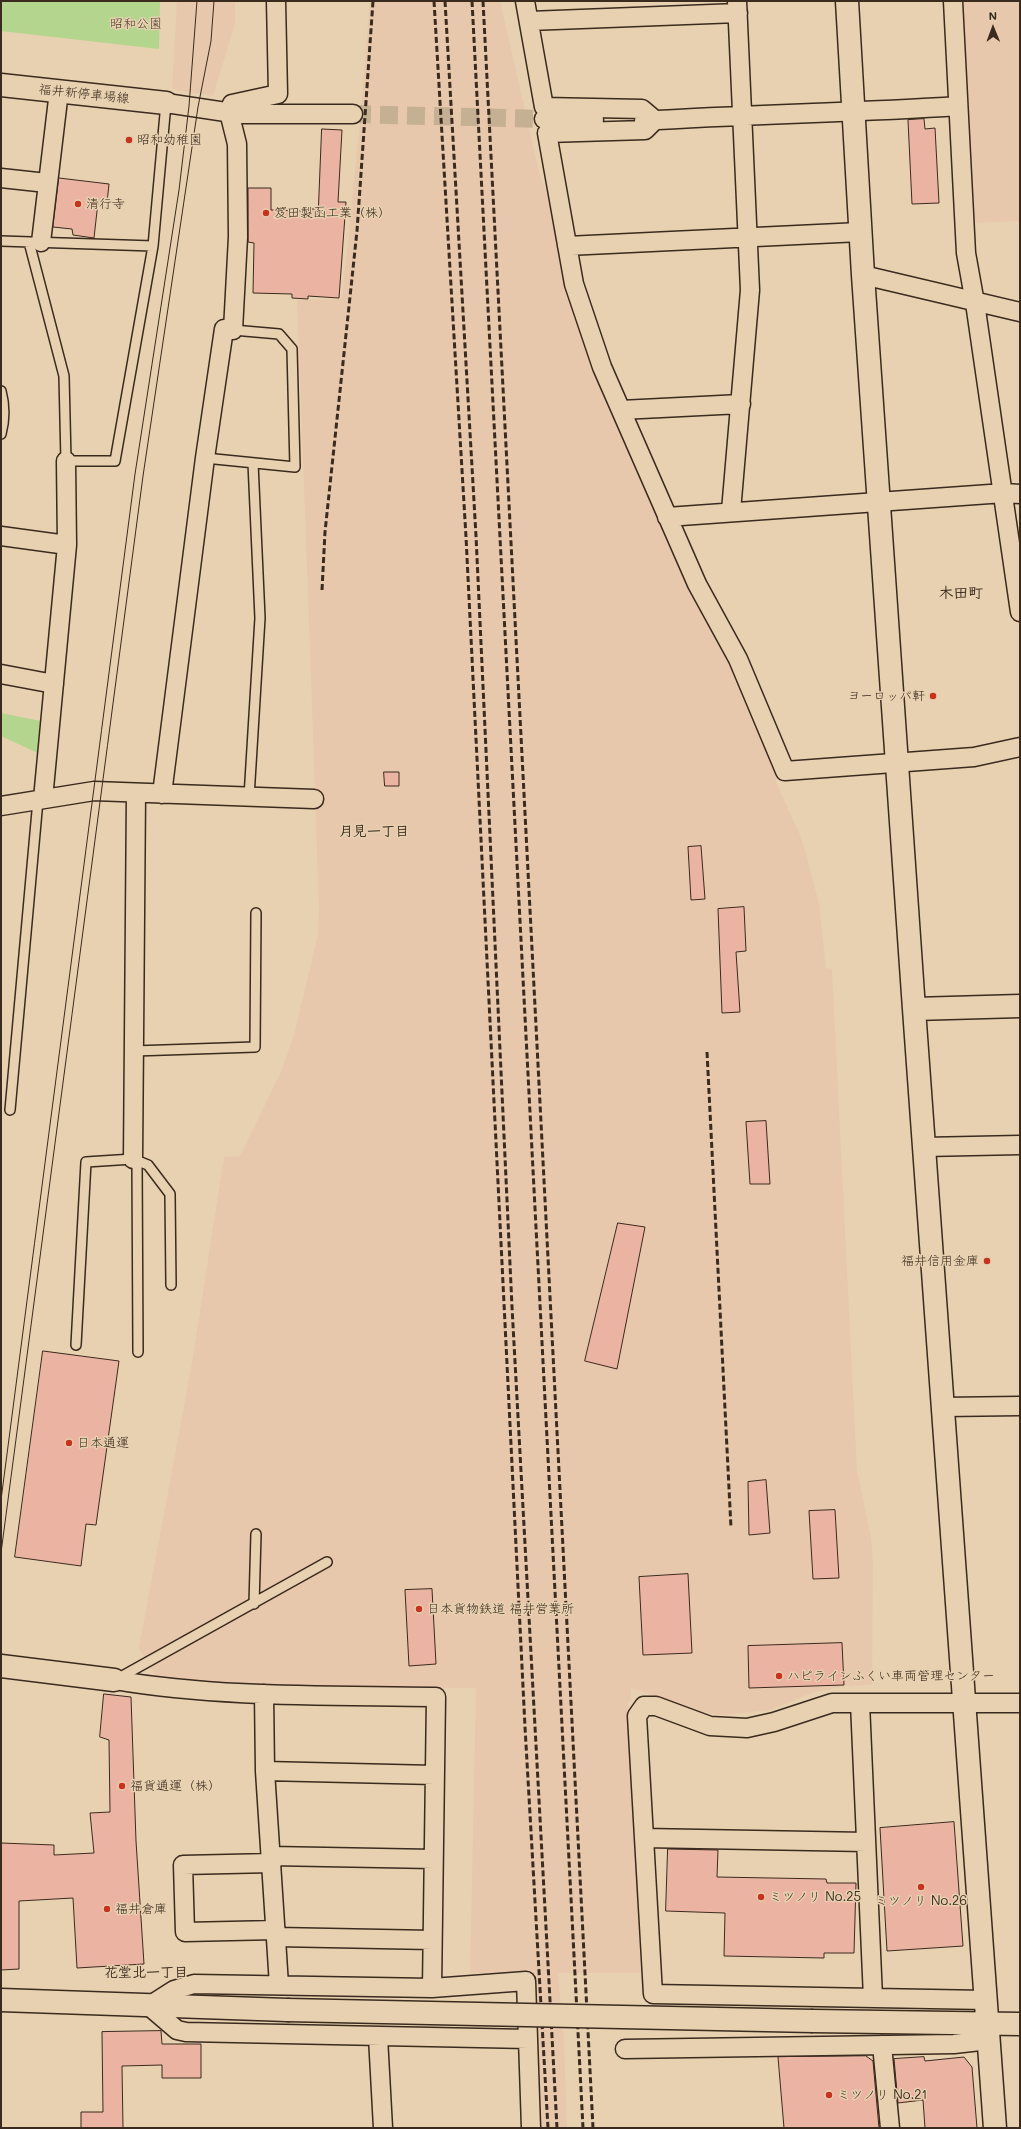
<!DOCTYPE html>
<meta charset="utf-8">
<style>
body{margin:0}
#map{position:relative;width:1021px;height:2129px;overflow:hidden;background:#e7d1b0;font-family:Mali,sans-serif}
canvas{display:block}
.frame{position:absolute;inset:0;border:2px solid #3b2a1e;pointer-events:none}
.north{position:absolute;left:973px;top:8px;width:40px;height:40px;-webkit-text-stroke:3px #e7d1b0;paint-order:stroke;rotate:359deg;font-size:11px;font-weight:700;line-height:16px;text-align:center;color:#3b2a1e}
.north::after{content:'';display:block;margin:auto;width:14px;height:18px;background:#3b2a1e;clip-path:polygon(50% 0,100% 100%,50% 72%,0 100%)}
</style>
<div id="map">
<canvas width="1021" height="2129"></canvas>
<div class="frame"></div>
<div class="north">N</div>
</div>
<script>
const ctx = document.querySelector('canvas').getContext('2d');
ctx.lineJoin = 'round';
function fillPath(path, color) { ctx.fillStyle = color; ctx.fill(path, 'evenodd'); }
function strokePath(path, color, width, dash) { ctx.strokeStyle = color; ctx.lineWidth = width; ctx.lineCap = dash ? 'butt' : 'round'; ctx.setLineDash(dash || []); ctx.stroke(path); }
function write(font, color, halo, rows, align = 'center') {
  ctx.font = font + ' Mali,"Klee One",sans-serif'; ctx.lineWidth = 3; ctx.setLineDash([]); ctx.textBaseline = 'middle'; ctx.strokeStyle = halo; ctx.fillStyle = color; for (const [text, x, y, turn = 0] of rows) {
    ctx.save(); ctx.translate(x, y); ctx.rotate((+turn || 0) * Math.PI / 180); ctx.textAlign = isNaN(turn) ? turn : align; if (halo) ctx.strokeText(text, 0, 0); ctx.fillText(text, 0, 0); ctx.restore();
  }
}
fillPath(new Path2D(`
 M177 1H235V24L213 96 172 89Z
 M370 1H500L540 176 553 207 598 377 657 516 696 599 730 660 778 778 775 780 801 837 806 854 819 904 826 968 832 969 857 1470 871 1538 873 1561 872 1685 845 1686 812 1693 770 1710 720 1715 705 1712 631 1688V1701H628L641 1973H558L564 2041 567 2128H540L531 1972 470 1973 476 1688 288 1687 159 1681 139 1648 192 1363 224 1157 240 1156 281 1072 294 1035 318 935 319 909 309 620 297 300 342 299 360 122Z
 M962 1H1020V221L972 223Z`), '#e8c8ac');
fillPath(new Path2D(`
 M1 1H160L159 49 1 31Z
 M1 713 46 722 44 756 1 736Z`), '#b4d58e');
const building = new Path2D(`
 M924 119 925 129 935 128 939 203 912 204 908 120Z
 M322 129 342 130 338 202H346L339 298 308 296V299L292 298V294L253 293 254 243 248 242V188H271V210L308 211V209H318Z
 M59 178 109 184 107 203 98 202 94 238 73 235 72 229 53 227Z
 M384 772H399V786H385Z
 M701 846 705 899 691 900 688 847Z
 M744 907 746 951 736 952 740 1012 722 1013 718 909Z
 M766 1121 770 1184H750L746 1122Z
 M618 1223 645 1227 617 1369 585 1361Z
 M43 1351 119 1361 96 1525 86 1524 81 1566 15 1557Z
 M766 1480 770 1533 749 1535 748 1482Z
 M835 1510 839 1578 813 1579 809 1511Z
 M688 1574 692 1653 643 1655 639 1577Z
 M432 1589 436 1664 409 1666 405 1590Z
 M842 1643 844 1685 749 1688 748 1646Z
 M104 1694 131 1697 136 1841 144 1964 77 1968 73 1898 19 1901V1969L1 1970V1843L54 1845V1855L94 1853 90 1813 110 1812 109 1740 100 1737Z
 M954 1822 963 1946 887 1951 880 1828Z
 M668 1849 718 1850 717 1877 826 1879 827 1883H856L854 1953H824V1958L724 1956 725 1913 666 1911Z
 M161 2031 162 2044H201V2078H162V2065L122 2066 123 2128H81V2112H103L102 2032Z
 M866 2056 873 2061 879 2128H784L778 2057Z
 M924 2057 925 2061 964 2057 972 2067 977 2128H925L923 2100 898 2103 894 2059Z`);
fillPath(building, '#ebb3a1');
strokePath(building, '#3b2a1e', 1);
strokePath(new Path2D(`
 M353 114 544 119`), '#c5b093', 18, [18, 9]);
const lane = new Path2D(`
 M1 241 153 246
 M29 242 64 376 66 461H115L153 246 166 103
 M1 391C5 406 5 419 1 434
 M205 458 295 467 292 349 279 334 233 330
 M249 797 260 618 253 463
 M134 1051 255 1047 256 913
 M10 1110 38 800
 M137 1161 138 1352
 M76 1345 86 1162 133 1159 148 1165 170 1194 171 1285
 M254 1604 256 1534
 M117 1679 327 1562`);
const street = new Path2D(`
 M525 1 544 107 642 109 655 120
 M953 1 966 253 975 303 1020 612
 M529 21 738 13
 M166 103 239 114H353
 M544 119 594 120
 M655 120 645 130 547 133 574 284 602 367 697 584 738 659 785 771 974 757 1020 747
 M644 121C749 114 854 113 958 106
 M1 178 47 183
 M41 242 59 91
 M567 246 860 232
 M863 275 1020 312
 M621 410 741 404
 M731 511 750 290 737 1
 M667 517 1004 493 1020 494
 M1 536 67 545
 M1 674 54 684
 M162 794 205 458 224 329 233 330 238 237 237 144 229 112 232 104 278 94 276 1
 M43 799 67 545 66 461
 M1 806 94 791 314 799
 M924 1147 1020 1145
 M133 1159 136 793
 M943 1407 1020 1406
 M114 1680C220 1698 329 1695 436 1697L432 1988
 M264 1694 265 1771 279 1985
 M860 1703 873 1998
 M265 1771 434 1775
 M644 1838 866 1842
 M271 1856 433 1859
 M272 1863 183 1865 185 1932 276 1930
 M277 1937 432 1940
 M986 2000 653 1994 637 1716 644 1706H656L710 1726 747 1728 774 1722 832 1703H1020
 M378 2037 383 2128
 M528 2039 526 1981 432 1988 194 1984 174 1990 149 2006 177 2030 186 2032 528 2039 531 2128
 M882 2045 890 2128
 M625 2049 954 2044 989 2040`);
const secondary = new Path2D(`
 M847 1 863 275 914 1009 995 2128
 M1 85 166 103
 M914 1009 1020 1006
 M1 1666 114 1680
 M1 2000 287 2010
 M813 2021 1020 2024`);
strokePath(lane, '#3b2a1e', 12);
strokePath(street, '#3b2a1e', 21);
strokePath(secondary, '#3b2a1e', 25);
strokePath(lane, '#e7d1b0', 9);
strokePath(street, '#e7d1b0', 18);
strokePath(secondary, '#e7d1b0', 22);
strokePath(new Path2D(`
 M1 1500 135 474 179 190 189 106 197 1
 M1 1553 143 476 198 107 211 41 214 1`), '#3b2a1e', 1);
strokePath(new Path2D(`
 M434 1 466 537 525 1727 548 2128
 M445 1 476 536 512 1307 557 2128
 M472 1 583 2128
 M483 1 593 2128
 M322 590 325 532 357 231 373 1
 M707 1052 731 1528`), '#3b2a1e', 3, [6, 3]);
const secondaryBridge = new Path2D(`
 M287 2010 813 2021`);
strokePath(secondaryBridge, '#3b2a1e', 25, []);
strokePath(secondaryBridge, '#e7d1b0', 22);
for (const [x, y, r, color] of [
 [129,140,4,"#c8321e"],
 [78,204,4,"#c8321e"],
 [266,213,4,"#c8321e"],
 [933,696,4,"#c8321e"],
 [987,1261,4,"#c8321e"],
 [69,1443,4,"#c8321e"],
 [419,1609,4,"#c8321e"],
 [779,1676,4,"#c8321e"],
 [122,1786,4,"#c8321e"],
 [921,1887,4,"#c8321e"],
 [761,1897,4,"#c8321e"],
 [107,1909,4,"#c8321e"],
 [829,2095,4,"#c8321e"]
]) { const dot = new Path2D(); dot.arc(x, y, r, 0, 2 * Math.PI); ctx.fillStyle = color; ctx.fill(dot); strokePath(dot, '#e7d1b0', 1.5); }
write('13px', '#473b29', '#e7d1b0', [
 ["昭和公園",136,24]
]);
write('13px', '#3b2a1e', '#e7d1b0', [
 ["福井新停車場線",84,94,6]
]);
write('13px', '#3b2a1e', '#e7d1b0', [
 ["昭和幼稚園",137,140],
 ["清行寺",86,204],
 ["笈田製函工業（株）",274,213],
 ["ヨーロッパ軒",925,696,"right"],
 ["福井信用金庫",979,1261,"right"],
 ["日本通運",77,1443],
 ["日本貨物鉄道 福井営業所",427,1609],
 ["ハピラインふくい車両管理センター",787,1676],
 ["福貨通運（株）",130,1786],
 ["ミツノリ No.25",769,1897],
 ["ミツノリ No.26",921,1901,"center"],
 ["福井倉庫",115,1909],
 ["ミツノリ No.21",837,2095]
], 'left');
write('bold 14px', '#3b2a1e', '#e7d1b0', [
 ["月見一丁目",374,832],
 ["花堂北一丁目",146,1973]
]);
write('bold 15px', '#3b2a1e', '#e7d1b0', [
 ["木田町",961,593]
]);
</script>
